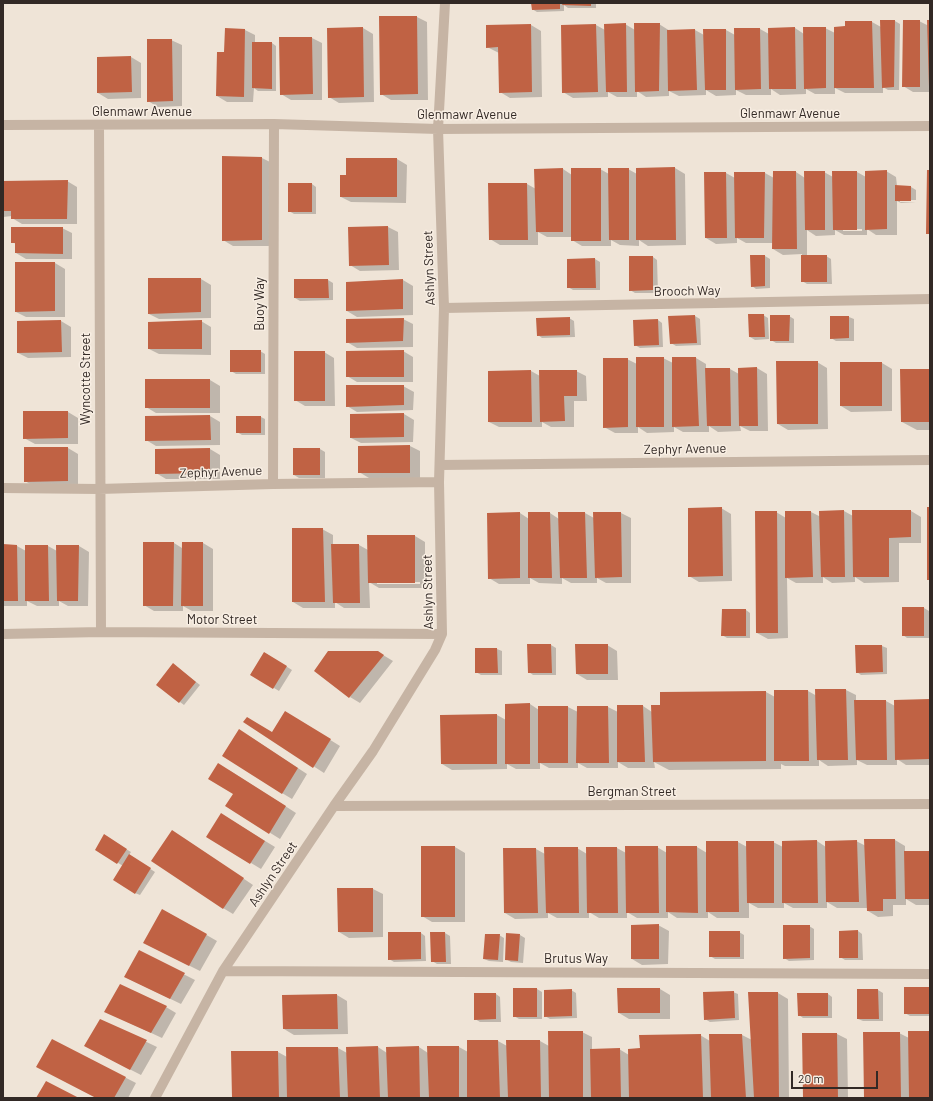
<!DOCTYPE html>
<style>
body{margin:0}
#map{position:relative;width:933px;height:1101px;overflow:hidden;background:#efe4d7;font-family:Barlow,sans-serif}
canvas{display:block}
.frame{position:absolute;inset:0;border:4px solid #322925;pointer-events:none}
.scale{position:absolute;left:791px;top:1071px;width:87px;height:18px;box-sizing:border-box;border:2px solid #322925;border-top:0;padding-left:5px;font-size:12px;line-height:14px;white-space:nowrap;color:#322925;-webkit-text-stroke:3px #f8eee3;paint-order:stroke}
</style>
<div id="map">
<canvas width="933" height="1101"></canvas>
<div class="frame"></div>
<div class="scale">20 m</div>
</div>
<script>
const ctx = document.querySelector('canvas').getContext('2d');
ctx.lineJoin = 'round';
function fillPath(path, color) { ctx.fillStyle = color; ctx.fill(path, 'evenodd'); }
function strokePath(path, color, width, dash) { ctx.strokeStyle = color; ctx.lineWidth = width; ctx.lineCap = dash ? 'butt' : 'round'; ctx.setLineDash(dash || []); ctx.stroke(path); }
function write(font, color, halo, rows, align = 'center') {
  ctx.font = font + ' Barlow,sans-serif'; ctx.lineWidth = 3; ctx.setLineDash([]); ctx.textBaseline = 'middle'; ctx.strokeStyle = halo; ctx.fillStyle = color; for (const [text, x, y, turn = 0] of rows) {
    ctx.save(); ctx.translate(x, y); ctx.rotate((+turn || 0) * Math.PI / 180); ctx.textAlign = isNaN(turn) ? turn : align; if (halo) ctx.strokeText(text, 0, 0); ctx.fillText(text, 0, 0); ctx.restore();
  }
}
fillPath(new Path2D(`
 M532 3H596V8H568L564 5V11L537 12 532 9Z
 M731 3H757V4H733Z
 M417 17 427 22 428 100H391L381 94Z
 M895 21 900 24 899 90H888L883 87V93H845L835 88V94H815L806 89V94L780 95 771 89V95H746L736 90V95L716 96 706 90V95L679 96 669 91V96L646 97 637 91V97H617L608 92V97L573 98 563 92 596 25 605 30 625 24 635 30 659 24 670 31 695 30 704 35 726 30 735 35 760 29 769 34 795 28 804 34 825 28 835 33 846 27V22H872L881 27Z
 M919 21 929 26 930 21V92H913L903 86Z
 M531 25 541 31 542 97 510 98 500 92 499 53 487 47Z
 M363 28 373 34 374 102 339 103 329 97Z
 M245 30 255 35V43H272L276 46V91H258L254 88 253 102H227L217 96 225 53Z
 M312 38 322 43V100H291L281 94Z
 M171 40 182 45V106L158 107 148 101Z
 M131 57 141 63V98L108 99 98 93Z
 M262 158 272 163V246H233L223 240Z
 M397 159 407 165 406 203 351 202 341 197 347 176Z
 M675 168 685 174 686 245 648 246 639 240V246L620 245 611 240V246H582L572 240V237H547L538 232V245H500L490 239 527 184 536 189 563 169 572 175 600 169 609 174 628 169 637 174Z
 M886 171 896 177 897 186 911 187 916 190V200H900V202L916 203H901L897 201V235H876L867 229V235H844L835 230V235L816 236 807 230V256H826L831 259 832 284H807L802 281V254L783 255 773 249V243H746L737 238V243L716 244 706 238 726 173 735 178 765 173 774 178 796 172 805 178 824 172 833 177V172H857L866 177ZM843 229H862V231H843Z
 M67 181 77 187V224H22L12 218V216L3 217V182Z
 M312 184 316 187V214H294L289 211Z
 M388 227 398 232 399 270 360 271 350 265Z
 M62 228 72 233V259H26L16 253V244L12 242Z
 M765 256 770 259V288L756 289 752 286Z
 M653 257 657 260 658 293H635L630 290Z
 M595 259 600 262V290H573L568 287V260Z
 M55 263 65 269V317H26L16 312Z
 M149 279H201L211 285V318L159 319 149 314Z
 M295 280H328L333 283V300L300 301 295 298Z
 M403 280 413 286V315L357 317 347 311V283Z
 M763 315 768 318 769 339 755 340 750 337Z
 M695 316 700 319 701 345 676 346 671 343Z
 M789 316 794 319V343H776L771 340Z
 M831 317H849L854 319V341H836L831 338Z
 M569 318 574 321 575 337 542 338 538 335Z
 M403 319 413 324V347L357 348 347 342Z
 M658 320 662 323 663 347 640 348 635 345Z
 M61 321 71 327V357L28 358 18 353Z
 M201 321 211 327V355L159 354 149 349Z
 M260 351 265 354V374H236L231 371Z
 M403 351 413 357V382H357L347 376Z
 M324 352 334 358 335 406H305L295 400Z
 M663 358 673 363V358H696L706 364V369H730L739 374V369L757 368 767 374 768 431H750L740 426 741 431 718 432 709 426V432H683L674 427V432L647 433 638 427V433H615L604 427 627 359 637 364Z
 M817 362 827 368 828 429 788 430 778 424Z
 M882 363 892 369V411L851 412 841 406Z
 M930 370V430H917L902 422Z
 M531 371 540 376 576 371 586 376 587 401H574V427H551L542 422V427H499L489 422V372Z
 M146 380H210L220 386V413H156L146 407Z
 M403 386 414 392 413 410 357 412 347 406Z
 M24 412H68L78 418V444H35L24 438Z
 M404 414 414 420 413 442 361 443 351 438Z
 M210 416 220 422V445L156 446 146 440Z
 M261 417 265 419V435H242L237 432Z
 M410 446 420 451V478H369L359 472Z
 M68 448 78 454V487H35L25 481Z
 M210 449 220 455V479H166L156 473V450Z
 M320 449 325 452V478H299L294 475Z
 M721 508 731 514 732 581 699 582 689 576Z
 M844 511 853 516 911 511 921 517V543H899V582L864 583 855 577V582L832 583 823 577V583H796L787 578 788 638 768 639 757 633 776 512 786 518 811 512 821 517Z
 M520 513 529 519 550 513 559 519 585 513 594 518 621 513 631 518V583H606L597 578V583H571L562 578V584L539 583 530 578V584H499L489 578Z
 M322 529 333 535V545H359L368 550 415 536 425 542V588H379L369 582 370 608H344L335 602V608H303L293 602ZM377 582H420V584H377Z
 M174 543 182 548 183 543H203L213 549V611H192L183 606V611H154L144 605Z
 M3 545 17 546 26 551 48 546 57 551 79 546 89 552 88 606H68L59 601V606H37L27 601V606H3Z
 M924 608 929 611V638H907L903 635Z
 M746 610 750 613V638H727L722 635Z
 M528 645H551L556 648V675H533L529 672Z
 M607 645 617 651 618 680H587L577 674Z
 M856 646H882L887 648V674L861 675 857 672Z
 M476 649H497L502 651V675H481L476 672Z
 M378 652 393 661 360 703 350 697Z
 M265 653 292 670 279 691 251 674Z
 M178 668 200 685 184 705 180 702Z
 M846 690 856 695V701H886L895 706 930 700V765H906L897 759V765H867L857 760V765L828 766 819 760V766H785L781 764V769L669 770 654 762 655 768H628L618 762V768H587L578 763V768H549L540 763V769H516L507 764V769L452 770 442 764 497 715 506 720 530 704 539 710V707H568L578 712V707H608L618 712 643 706 652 712 661 706 766 692 775 697 808 691 817 696Z
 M295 718 340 746 324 773 245 722 272 733Z
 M249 736 307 774 292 799 282 793Z
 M229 770 296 813 280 839 227 806 234 794Z
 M231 820 275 847 261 869 208 837Z
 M182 837 253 885 233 914 223 908Z
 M109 839 131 852 129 855 155 872 140 895 135 893 123 866 96 849Z
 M865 840H895L905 846V852H930V905H916L906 899V905H893V916L878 917 868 911V908H837L827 902V908H793L784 903V908H758L749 903V918H717L708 912V918H677L668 912V918H637L627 912V918H599L589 912V918H557L548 913V918L515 919 505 913 536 849 545 854 577 848 587 854V848H617L626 853 657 847 667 853V847H697L707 853 738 842 747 847 773 842 783 847 817 841 826 847 856 841 866 846Z
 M455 847 465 853V922H432L422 916Z
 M373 889 383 894V937L349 938 339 932Z
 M163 910 217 941 200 971 144 943Z
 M658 925 669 931 668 964 642 965 632 959Z
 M809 926 814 929V960L789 961 784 958Z
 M858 931 862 934 863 960H845L840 957Z
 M739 932 744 935V959H715L710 956Z
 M421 933 425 936 426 961 394 962 389 959Z
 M431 933H445L450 936 451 964H437L432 961Z
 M499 935 504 938 503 962 489 961 484 959Z
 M520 935 525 938 523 963 511 962 506 959Z
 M140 952 195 980 181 1004 125 977Z
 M930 988V1016H910L905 1013Z
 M537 989 542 992V1019H519L514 1016Z
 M660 989 670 995V1019H629L619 1013Z
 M571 990 576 993 577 1018 550 1019 545 1016Z
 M858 990H878L883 993V1021H863L858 1019Z
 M733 992 738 994 739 1020 710 1022 705 1019Z
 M778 993 788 999 789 1098H233L232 1052H278L287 1057 338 1048 347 1053 378 1047 387 1053 419 1047 428 1053 459 1047 468 1052V1041H498L507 1046 540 1041 549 1046 582 1032 592 1037V1050L619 1049 629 1055 641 1049 700 1035 710 1041 742 1035 752 1040Z
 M496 994 500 997 501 1022H480L475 1019Z
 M828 994 832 997V1018H803L799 1015Z
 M337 995 347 1001 348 1034 294 1035 284 1029 283 996Z
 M166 1007 176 1013 162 1038 106 1012Z
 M101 1020 157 1047 141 1075 96 1052Z
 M930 1032V1098H865L899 1033 909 1038Z
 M803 1034H837L847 1039 848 1098H804Z
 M52 1040 136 1083 128 1098H97Z`), '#0003');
fillPath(new Path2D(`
 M531 3H560V9L532 10Z
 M563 3H591V6L562 5Z
 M379 16H417L418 94 380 95Z
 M880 20H895L894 87 882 88Z
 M903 20H920V87H902Z
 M927 20H930V87H929Z
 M845 21H872L874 88H834V27L845 26Z
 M626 23 627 92H606L604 24Z
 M634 23H660L659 91 635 92Z
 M531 24 532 92 499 93 498 47 486 48V25Z
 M596 24 598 92 562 93 561 25Z
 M363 27 364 97 328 98 327 28Z
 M795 27 796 89H769L768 28Z
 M803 27H826V88L804 89Z
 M225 28 245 29 244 97 216 96 217 52H224Z
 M734 28H760L761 89 735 90Z
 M695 29 697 90 668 91 667 30Z
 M703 29H726V90H705Z
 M279 37H312L313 94 280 95Z
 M147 39H172L173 101 147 102Z
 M252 42H272V89L252 88Z
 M131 56 132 92 97 93V57Z
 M222 156 262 157V240L222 241Z
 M346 158H397V197H340V175H346Z
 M675 167 676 240H636V168Z
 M563 168V232H536L534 169Z
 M571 168H601V241H571Z
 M608 168H629V240H609Z
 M887 170V229L865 230V171Z
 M927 170H930V234H926Z
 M773 171H796L797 249H772Z
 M804 171H825V230H805Z
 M832 171H857V230H833Z
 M704 172H726L727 238H705Z
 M734 172H765L764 238H735Z
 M68 180 67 219H11V211H3V181Z
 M288 183H312V212H288Z
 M488 183H527L528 240H489Z
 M895 185 911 186V201H895Z
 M388 226 389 265 349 266 348 227Z
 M11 227H63V254L15 253V243H11Z
 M750 255H765V286L751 287Z
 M801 255H827V282H801Z
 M629 256H653V290L629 291Z
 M595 258 596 288H567V259Z
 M15 262H55V311L15 312Z
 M148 278H201V312L148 314Z
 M294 279H328L329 298H294Z
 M403 279V309L346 311V282Z
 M748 314H764L765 337H749Z
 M695 315 697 343 670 344 668 316Z
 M770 315H790L789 341H770Z
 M830 316H849V338L830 339Z
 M570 317V335L537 336 536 318Z
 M404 318 403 341 346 343V319Z
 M658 319 659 345 634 346 633 320Z
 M61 320 62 352 17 353V321Z
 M202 320V349H148V322Z
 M230 350H261V372H230Z
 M404 350V377H346V351Z
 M294 351H325V401H294Z
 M636 357H664V427H636Z
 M672 357H696L699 426 672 427Z
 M603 358H628V427L603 428Z
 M776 361H818V424H777Z
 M840 362H882V406H840Z
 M757 367 758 426H739L738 368Z
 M705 368H730L731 426H707Z
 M900 369H930V422H901Z
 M531 370 532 422H488V371Z
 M539 370H577V396H564L565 421 540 422Z
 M145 379H210V408H145Z
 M346 385H404V405L346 407Z
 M23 411H68V438L23 439Z
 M404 413V437L350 438V414Z
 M210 415 211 440 145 441V416Z
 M236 416H261V433H236Z
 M410 445V473H358V446Z
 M24 447H68V481L24 482Z
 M210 448V473L155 474V449Z
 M293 448H320V475H293Z
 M722 507 723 576 688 577V508Z
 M927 507H930V580H927Z
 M844 510 845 577H821L819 511Z
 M852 510H911V537L889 538V577H853Z
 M755 511H777L778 633H756Z
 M785 511H811L813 577 785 578Z
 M520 512V578L488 579 487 513Z
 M528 512H550L552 578H528Z
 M558 512H585L587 578H560Z
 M593 512H621L622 577 595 578Z
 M292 528H323L325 602H292Z
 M367 535H415V583H368Z
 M143 542H174L173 606H143Z
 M182 542H203V606H181Z
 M3 544 17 545 18 601H3Z
 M331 544H359L360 603H333Z
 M25 545H48L49 601H25Z
 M56 545H79L78 601H57Z
 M902 607H924V636H902Z
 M722 609H746V636H721Z
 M527 644H551L552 673H528Z
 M575 644H608V674H576Z
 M855 645H882L883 672 856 673Z
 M475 648H497L498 673H475Z
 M328 651H378L384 655 349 698 314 671Z
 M264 652 287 666 273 689 250 675Z
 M173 663 196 682 179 703 156 685Z
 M815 689H846L848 760H817Z
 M774 690H808L809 761H774Z
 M766 691V761L653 762 651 705H660V692Z
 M930 699V759L895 760 894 700Z
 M854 700H886L887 760H856Z
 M530 703V764H505V704Z
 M617 705H643L645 762H617Z
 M538 706H568V763H538Z
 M577 706H608L609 763H576Z
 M285 711 331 739 313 768 243 722 247 717 272 732Z
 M497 714V764H441L440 715Z
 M239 729 298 768 282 794 222 756Z
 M218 763 286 806 269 834 225 806 233 794 208 779Z
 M221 813 265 841 250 864 206 837Z
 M172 830 244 878 223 909 151 861Z
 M104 834 127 849 117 864 95 850Z
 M864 839H895L896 899H883V911H867Z
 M817 840 818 903H782V841Z
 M857 840 859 902H826L825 841Z
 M706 841H738L739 912H706Z
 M746 841H774V903H747Z
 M421 846H455V917H421Z
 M625 846H658L659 913H626Z
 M666 846H697L698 913 666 912Z
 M544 847H578L579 913H546Z
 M586 847H617L618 913H587Z
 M503 848H536L538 913H504Z
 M904 851H930V899H905Z
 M129 854 151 868 135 894 113 880Z
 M337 888H373V932H338Z
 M162 909 207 934 189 966 143 943Z
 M659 924V959H631V925Z
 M783 925H810V958L783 959Z
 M858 930V958H839V931Z
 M709 931H740V957H709Z
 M388 932H421V959L388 960Z
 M430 932H445L446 962H431Z
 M506 933 520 934 518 961 505 960Z
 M485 934H500L498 960 483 959Z
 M139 950 185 973 170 999 124 977Z
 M120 984 167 1006 151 1033 104 1012Z
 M904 987H930V1014H904Z
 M513 988H537V1017H513Z
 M617 988H660V1013H618Z
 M572 989V1016L544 1017V990Z
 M857 989H878L879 1019H857Z
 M734 991 735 1018 704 1020 703 992Z
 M748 992H778L779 1098H754Z
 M474 993H496V1019L474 1020Z
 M797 993H828V1016H798Z
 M337 994 338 1029H283L282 995Z
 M100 1019 147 1040 130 1070 84 1046Z
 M548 1031H583V1098H549Z
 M908 1031H930V1098H909Z
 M863 1032H900L901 1098H864Z
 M802 1033H837L838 1098H803Z
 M701 1034 703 1098H629L628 1049 640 1048 639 1035Z
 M709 1034H742L746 1098H711Z
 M52 1039 126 1077 114 1098H96L36 1067Z
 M467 1040H498L500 1098H467Z
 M506 1040H540L541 1098H508Z
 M378 1046 380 1098H348L346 1047Z
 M419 1046 420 1098H388L386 1047Z
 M427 1046H459V1098H429Z
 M286 1047H338L340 1098H287Z
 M620 1048 621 1098H591L590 1049Z
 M231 1051H278L279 1098H232Z
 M46 1081 79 1098H36Z`), '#c06244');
strokePath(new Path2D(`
 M3 125 274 124 438 129 930 126
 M99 125 101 632
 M444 308 930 299
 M440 465 930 460
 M273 484 274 124
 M3 488 99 489 273 484 439 482
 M3 634 101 632 442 634
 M334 806 930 804
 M223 971 930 974
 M155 1098 223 971 334 806 373 751 435 650 442 634 439 482 444 308 438 129 445 3`), '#c6b4a4', 10);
write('13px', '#322925', '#f8eee3', [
 ["Glenmawr Avenue",142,112],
 ["Glenmawr Avenue",790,114],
 ["Glenmawr Avenue",467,115],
 ["Ashlyn Street",429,268,-92],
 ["Brooch Way",687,291,-1],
 ["Buoy Way",260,304,-90],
 ["Wyncotte Street",86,379,-90],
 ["Zephyr Avenue",685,449,-1],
 ["Zephyr Avenue",221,472,-2],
 ["Ashlyn Street",428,592,-91],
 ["Motor Street",222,620],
 ["Bergman Street",632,792],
 ["Ashlyn Street",273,874,-56],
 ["Brutus Way",576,959]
]);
</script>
